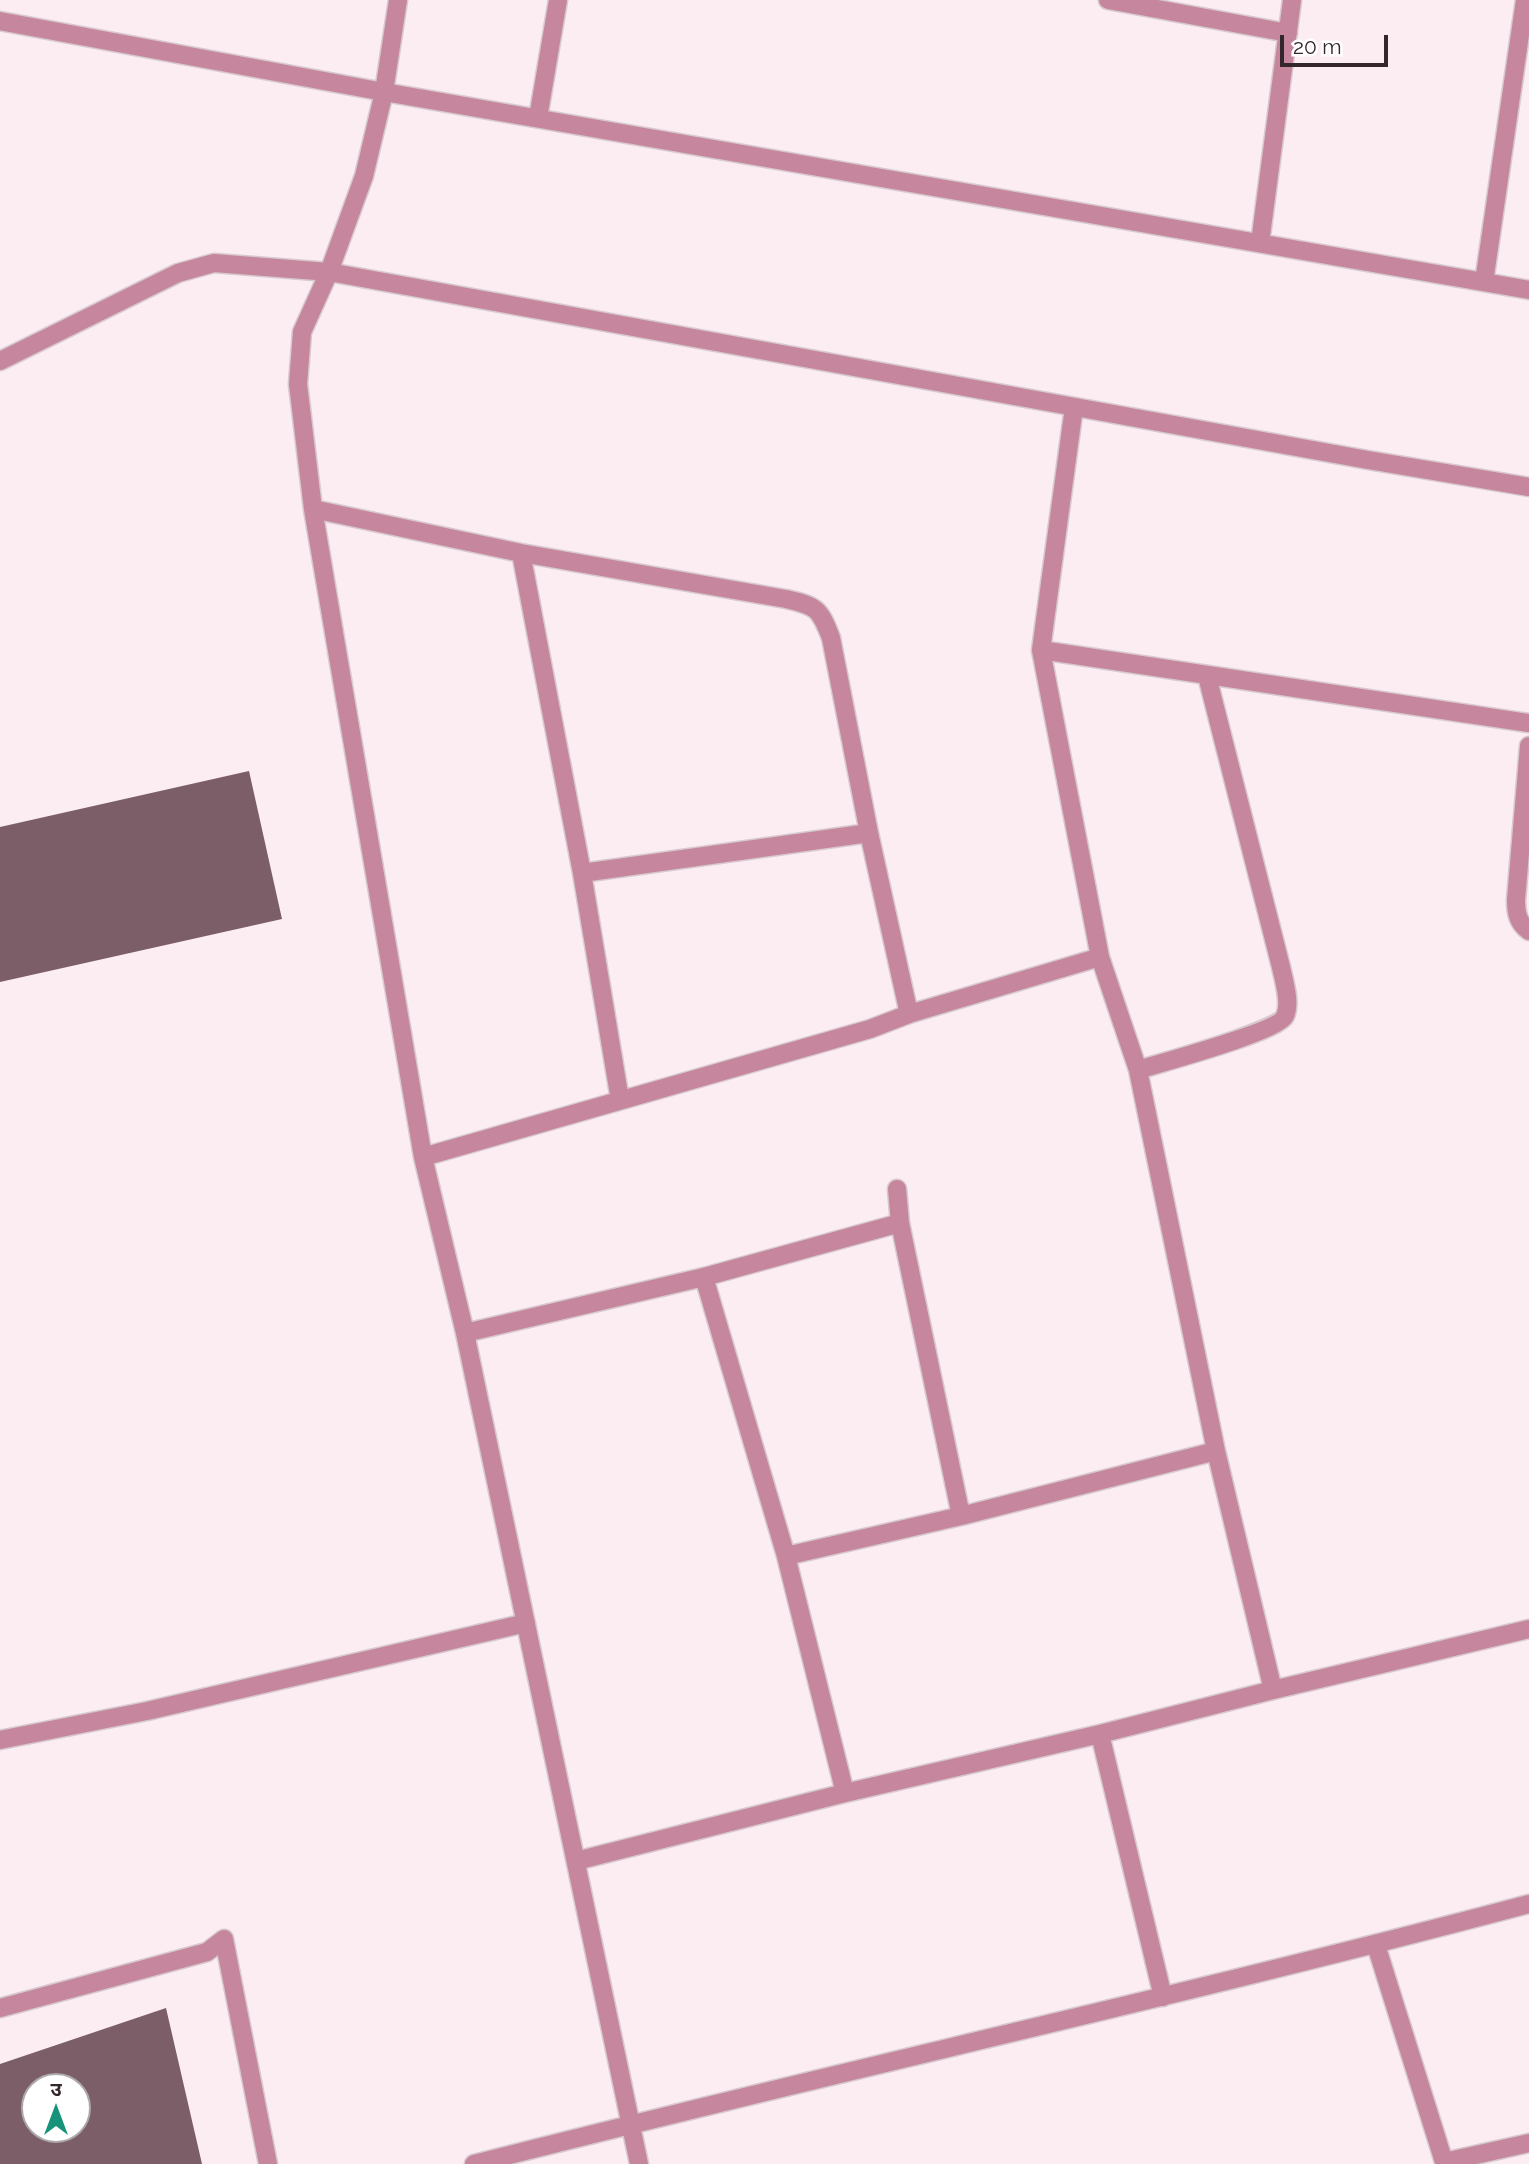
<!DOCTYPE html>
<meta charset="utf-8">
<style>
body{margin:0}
#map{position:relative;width:1529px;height:2164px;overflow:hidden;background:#fbedf1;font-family:Raleway,"Noto Sans Devanagari",sans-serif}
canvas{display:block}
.north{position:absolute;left:21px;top:2073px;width:70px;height:70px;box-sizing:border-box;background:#fff;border:2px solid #aea9ab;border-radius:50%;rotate:0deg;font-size:19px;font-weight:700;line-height:28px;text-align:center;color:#34272c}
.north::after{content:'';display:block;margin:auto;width:24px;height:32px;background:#16937a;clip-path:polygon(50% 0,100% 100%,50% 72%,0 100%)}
.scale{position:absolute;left:1280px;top:35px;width:108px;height:32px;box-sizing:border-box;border:4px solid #34272c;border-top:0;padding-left:9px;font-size:21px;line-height:24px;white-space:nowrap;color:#34272c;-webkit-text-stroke:5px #fff;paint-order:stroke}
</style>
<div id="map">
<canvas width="1529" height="2164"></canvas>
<div class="north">उ</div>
<div class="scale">20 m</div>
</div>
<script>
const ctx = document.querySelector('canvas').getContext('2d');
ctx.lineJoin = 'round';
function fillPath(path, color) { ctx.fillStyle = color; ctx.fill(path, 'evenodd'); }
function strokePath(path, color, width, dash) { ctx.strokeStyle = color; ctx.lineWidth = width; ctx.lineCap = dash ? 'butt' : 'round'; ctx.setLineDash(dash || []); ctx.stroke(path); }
fillPath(new Path2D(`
 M249 771 282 919 0 982V827Z
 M166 2008 202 2164H0V2064ZM35 2087H77V2129H35Z`), '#7b5e68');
const minor = new Path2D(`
 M398 0 384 92 364 176 329 272 302 332 298 384 313 509 423 1157 465 1333 639 2164
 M1108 0 1288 33
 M0 21 384 92 1529 290
 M538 118 558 0
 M1260 243 1292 0
 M1484 282 1525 0
 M0 361 178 273 214 263 329 272 1368 460 1529 487
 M1074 407 1041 650 1100 957 1138 1070 1216 1451 1273 1690
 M313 509 521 553 786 599C817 606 820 609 831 638L869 833 582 873
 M521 553 582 873 620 1100
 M1041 650 1529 723
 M1529 746 1516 900C1516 913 1518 923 1529 931
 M869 833 909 1014
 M1138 1070C1160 1063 1279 1031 1285 1016 1291 1003 1284 981 1281 967L1207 676
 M423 1157 870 1029 909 1014 1100 957
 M897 1189 900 1223 961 1516
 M704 1277 786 1556 845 1793
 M465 1333 704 1277 900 1223
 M786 1556 961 1516 1216 1451
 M1100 1734 1163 1997
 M0 1740 147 1711 526 1623
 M576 1861 845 1793 1100 1734 1273 1690 1529 1629
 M1376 1945 1444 2162 1529 2143
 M0 2008 207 1952 224 1939 268 2164
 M474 2164C825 2074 1179 1997 1529 1904`);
strokePath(minor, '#d7c9ce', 21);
strokePath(minor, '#c5869e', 18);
</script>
